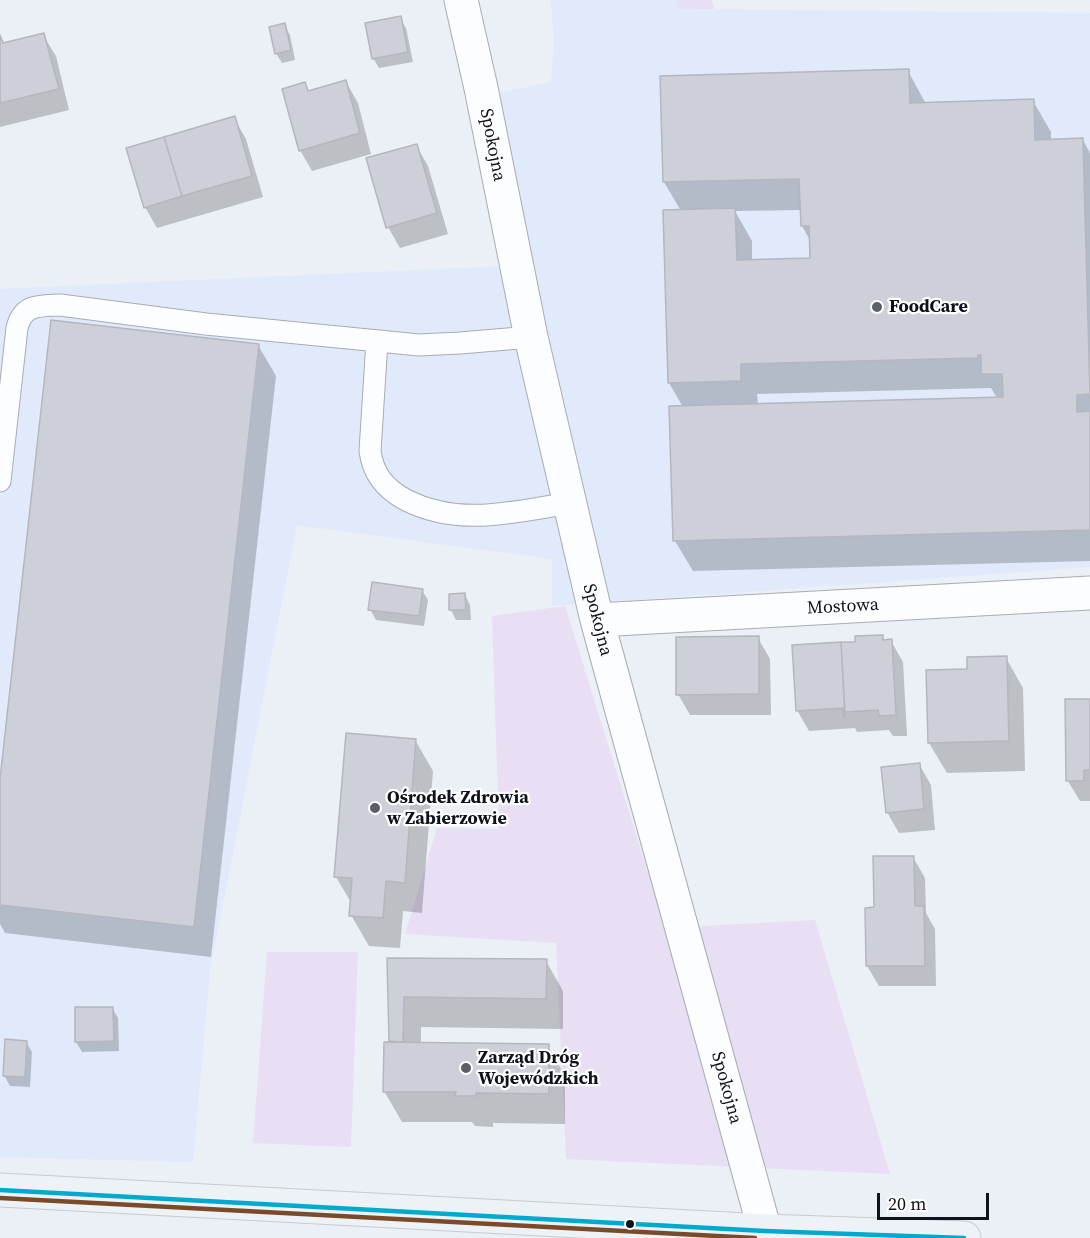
<!DOCTYPE html>
<meta charset="utf-8">
<style>
body{margin:0}
#map{position:relative;width:1090px;height:1238px;overflow:hidden;background:#ebeff6;font-family:"Source Serif 4",serif}
canvas{display:block}
.scale{position:absolute;left:877px;top:1193px;width:112px;height:27px;box-sizing:border-box;border:3px solid #0e121a;border-top:0;padding-left:8px;font-size:18px;line-height:21px;white-space:nowrap;color:#0e121a;-webkit-text-stroke:4px #fff;paint-order:stroke}
</style>
<div id="map">
<canvas width="1090" height="1238"></canvas>
<div class="scale">20 m</div>
</div>
<script>
const ctx = document.querySelector('canvas').getContext('2d');
ctx.lineJoin = 'round';
function fillPath(path, color) { ctx.fillStyle = color; ctx.fill(path, 'evenodd'); }
function strokePath(path, color, width, dash) { ctx.strokeStyle = color; ctx.lineWidth = width; ctx.lineCap = dash ? 'butt' : 'round'; ctx.setLineDash(dash || []); ctx.stroke(path); }
function write(font, color, halo, rows, align = 'center') {
  ctx.font = font + ' "Source Serif 4",serif'; ctx.lineWidth = 4.5; ctx.setLineDash([]); ctx.textBaseline = 'middle'; ctx.strokeStyle = halo; ctx.fillStyle = color; for (const [text, x, y, turn = 0] of rows) {
    ctx.save(); ctx.translate(x, y); ctx.rotate((+turn || 0) * Math.PI / 180); ctx.textAlign = isNaN(turn) ? turn : align; if (halo) ctx.strokeText(text, 0, 0); ctx.fillText(text, 0, 0); ctx.restore();
  }
}
fillPath(new Path2D(`
 M551 0H676L679 9 1090 13V567L552 606V559L297 525 210 970 193 1162 0 1157V289L529 265 500 93 551 82 554 44Z`), '#e1eafa');
fillPath(new Path2D(`
 M676 0H712L714 9H678Z
 M565 606 665 928 815 920 890 1174 566 1159 556 943 405 934 437 828 499 829 492 616Z
 M267 952H358L351 1147 253 1143Z`), '#e8dff5');
fillPath(new Path2D(`
 M400 18 406 28 413 62 379 68 373 58Z
 M284 25 290 35 295 60 282 63 276 53Z
 M43 35 56 56 69 110 0 127V37L4 45Z
 M908 71 926 104 1033 101 1051 132V141L1083 140 1090 153V561L693 571 675 541 683 407 669 383 681 211 664 182ZM802 210V226L811 242 812 259 752 261V241L735 211ZM991 388 997 398 758 405 757 394Z
 M346 82 358 103 371 154 312 171 300 150 304 84 309 92Z
 M234 118 246 139 263 197 157 228 145 207Z
 M416 145 428 166 448 234 400 248 388 227Z
 M258 345 276 376 211 957 5 933 0 924V792Z
 M422 590 428 600 424 626 376 620 370 609Z
 M465 595 470 605 471 620H456L451 610Z
 M882 636 885 642 891 641 903 662 907 736H893L889 730 857 732 855 728 809 731 797 710 794 647 857 643Z
 M758 638 770 659 771 715H690L678 694Z
 M1006 658 1023 688 1025 771 947 773 929 743 969 670Z
 M1090 700V801H1080L1068 781Z
 M415 740 433 771 422 913 403 911 400 948 369 946 351 915 352 904 336 877Z
 M919 764 931 785 935 830 899 833 887 812Z
 M913 857 925 878 926 913 935 929 936 986H879L867 966 875 909Z
 M389 959 546 961 563 991V1029L421 1027V1043L548 1046 565 1076V1124L493 1123V1127L475 1126 472 1122H402L384 1091 390 1043Z
 M112 1008 118 1018 119 1051 82 1052 76 1042Z
 M26 1042 32 1052 30 1087 10 1086 4 1075Z`), '#0003');
const building = new Path2D(`
 M401 16 408 52 372 59 365 23Z
 M285 23 291 50 275 54 269 27Z
 M44 33 59 89 0 103V35L3 43Z
 M909 69 910 103 1034 99 1035 140 1083 138 1090 394 1077 395V412L1090 411V530L673 541 669 406 1003 397 1002 374H981V355H978V358L741 364V381L668 383 663 210 735 208 737 260 810 258 809 226H801L799 179 663 182 660 76Z
 M346 80 360 133 299 151 282 89 305 82 308 91Z
 M235 116 252 176 182 196 164 137Z
 M164 137 182 196 144 208 126 148Z
 M417 144 437 213 386 228 366 158Z
 M51 320 259 344 194 927 0 905V779Z
 M372 582 423 589 419 616 368 610Z
 M465 593 466 610H449V594Z
 M883 635V640L892 639 896 715 879 716 878 710 845 712 841 642H855V636Z
 M759 636V694L676 695V637Z
 M841 642 845 717H844L843 708 796 711 792 645Z
 M1007 656 1009 741 928 743 926 670 967 669V657Z
 M1065 699H1090V770H1084V781H1066Z
 M346 733 416 739 405 883 386 881 383 918 349 916 352 878 334 877Z
 M920 763 924 809 886 813 881 767Z
 M873 856H914L915 906H924L925 966H866L865 908 874 907Z
 M387 958 547 959 546 999 404 997 403 1042 389 1041Z
 M75 1007H113L114 1041 75 1042Z
 M5 1039 27 1041 25 1077 3 1076Z
 M384 1042 549 1044V1094L476 1093V1096H455L456 1092H383Z`);
fillPath(building, '#cdcfd9');
strokePath(building, '#b5b6be', 1.5);
const service = new Path2D(`
 M377 341 370 451C373 474 385 489 406 500 459 527 514 512 569 503
 M0 481 17 328C23 304 38 306 60 305L206 324 419 345 460 343 531 337`);
const minor = new Path2D(`
 M461 0 481 88 531 337 597 620 765 1231
 M597 620 1090 593`);
const primary = new Path2D(`
 M0 1190 765 1231 964 1238`);
strokePath(service, '#a8acb3', 23);
strokePath(minor, '#a8acb3', 35);
strokePath(primary, '#c8cace', 35);
strokePath(service, '#fcfdfe', 21);
strokePath(minor, '#fcfdfe', 33);
strokePath(primary, '#edf2f6', 33);
strokePath(new Path2D(`
 M0 1190 765 1231 964 1238`), '#00a9ce', 4.5);
strokePath(new Path2D(`
 M0 1198 755 1238`), '#7a4b2a', 4.5);
for (const [x, y, r, color] of [
 [877,307,6,"#5b5f67"],
 [375,808,6,"#5b5f67"],
 [466,1068,6,"#5b5f67"],
 [630,1224,5,"#0e121a"]
]) { const dot = new Path2D(); dot.arc(x, y, r, 0, 2 * Math.PI); ctx.fillStyle = color; ctx.fill(dot); strokePath(dot, '#fff', 2); }
write('18px', '#0e121a', '#fff', [
 ["Spokojna",492,145,79],
 ["Mostowa",843,607,-3],
 ["Spokojna",597,620,76],
 ["Spokojna",726,1088,75]
]);
write('bold 18px', '#0e121a', '#fff', [
 ["FoodCare",889,307],
 ["Ośrodek Zdrowia",387,798],
 ["w Zabierzowie",387,819],
 ["Zarząd Dróg",478,1058],
 ["Wojewódzkich",478,1079]
], 'left');
</script>
